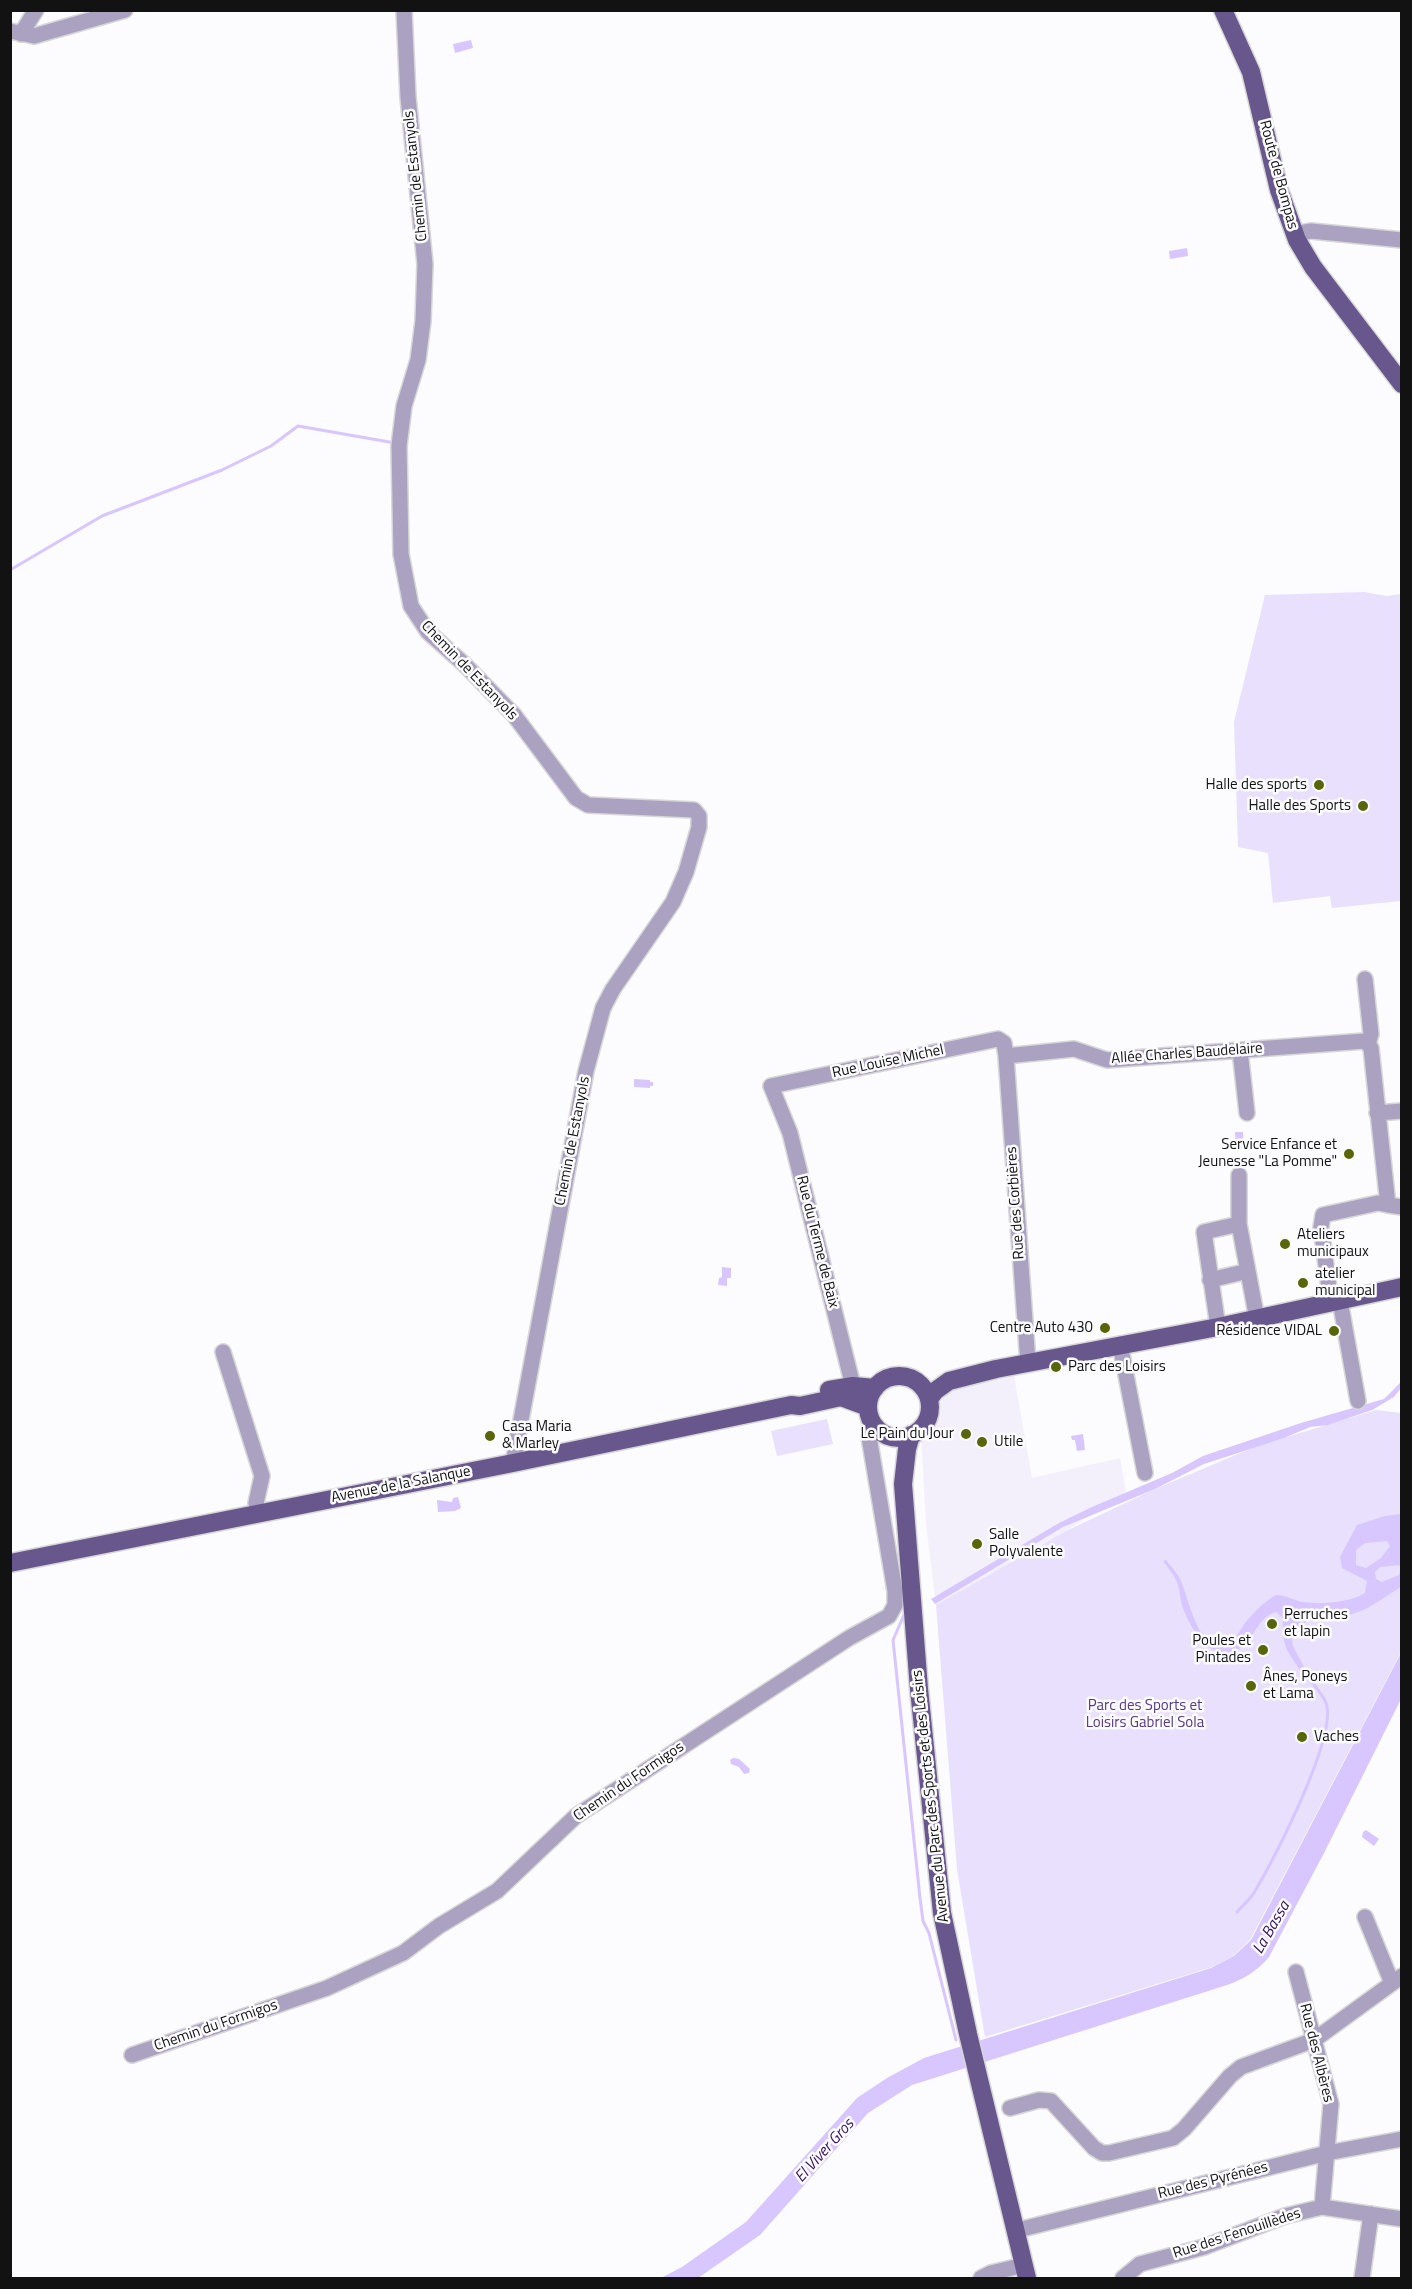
<!DOCTYPE html>
<meta charset="utf-8">
<style>
body{margin:0}
#map{position:relative;width:1412px;height:2289px;overflow:hidden;background:#fcfbfe;font-family:"Titillium Web",sans-serif}
canvas{display:block}
.frame{position:absolute;inset:0;border:12px solid #121213;pointer-events:none}
</style>
<div id="map">
<canvas width="1412" height="2289"></canvas>
<div class="frame"></div>
</div>
<script>
const ctx = document.querySelector('canvas').getContext('2d');
ctx.lineJoin = 'round';
function fillPath(path, color) { ctx.fillStyle = color; ctx.fill(path, 'evenodd'); }
function strokePath(path, color, width, dash) { ctx.strokeStyle = color; ctx.lineWidth = width; ctx.lineCap = dash ? 'butt' : 'round'; ctx.setLineDash(dash || []); ctx.stroke(path); }
function write(font, color, halo, rows, align = 'center') {
  ctx.font = font + ' "Titillium Web",sans-serif'; ctx.lineWidth = 5; ctx.setLineDash([]); ctx.textBaseline = 'middle'; ctx.strokeStyle = halo; ctx.fillStyle = color; for (const [text, x, y, turn = 0] of rows) {
    ctx.save(); ctx.translate(x, y); ctx.rotate((+turn || 0) * Math.PI / 180); ctx.textAlign = isNaN(turn) ? turn : align; if (halo) ctx.strokeText(text, 0, 0); ctx.fillText(text, 0, 0); ctx.restore();
  }
}
fillPath(new Path2D(`
 M1014 1376 1032 1478 1120 1458 1126 1492 1066 1531 936 1605 926 1524 921 1435 943 1392Z`), '#f3f0fb');
fillPath(new Path2D(`
 M1364 592 1387 596 1401 594V901L1332 908 1330 896 1273 903 1268 853 1238 847 1234 722 1265 595Z
 M1376 1410 1401 1413V1652L1250 1940 1232 1957 1212 1967 985 2037 957 1869 936 1605 1066 1531 1155 1489 1257 1446Z
 M827 1419 833 1444 777 1456 771 1431Z`), '#e8e0fc');
fillPath(new Path2D(`
 M471 40 473 48 455 53 453 44Z
 M1187 248 1188 256 1170 259 1169 251Z
 M634 1079 650 1080V1082H653V1086H650V1088L634 1087Z
 M1235 1132H1243L1244 1149H1236Z
 M722 1267 731 1268V1278H727V1286L718 1285 719 1278 722 1277Z
 M1401 1382V1388L1394 1397 1372 1410 1328 1425 1310 1427 1284 1438 1204 1464 1155 1489 1063 1527 935 1604 931 1599 1059 1523 1092 1507 1172 1473 1203 1456 1301 1423 1384 1399Z
 M1083 1434 1085 1450 1077 1451 1075 1440H1072L1071 1436Z
 M458 1497 461 1508 455 1511 438 1512 437 1500 452 1502 453 1498Z
 M1401 1514V1587C1386 1595 1372 1608 1355 1613 1330 1622 1308 1608 1292 1638L1293 1646 1307 1673H1302C1288 1651 1281 1647 1283 1619L1277 1612C1259 1615 1255 1637 1242 1647 1214 1668 1191 1630 1183 1608 1180 1600 1180 1592 1178 1585 1175 1576 1169 1569 1163 1561L1166 1560C1170 1566 1177 1572 1180 1579 1189 1596 1201 1670 1234 1638 1239 1634 1241 1628 1245 1623 1254 1612 1264 1602 1276 1595 1287 1595 1294 1601 1304 1602 1320 1605 1352 1602 1365 1593L1367 1581 1342 1568 1340 1557 1357 1525 1385 1516ZM1387 1541 1390 1546 1381 1558 1366 1568 1356 1565V1550L1365 1543ZM1399 1565 1401 1568 1399 1575 1382 1582 1376 1579 1375 1572 1380 1567Z
 M1401 1653V1699L1324 1853 1269 1957C1257 1971 1244 1979 1227 1985L912 2085 868 2113 760 2235 698 2278H661L682 2267 746 2222 857 2098 887 2078 924 2058 1211 1968 1234 1956 1251 1940Z
 M733 1758 739 1759 750 1769 749 1773 744 1774 739 1767 731 1764 730 1760Z
 M1366 1830 1379 1839 1374 1846 1362 1837 1363 1832Z`), '#d7c6ff');
strokePath(new Path2D(`
 M10 570 102 516 222 470 271 446 298 426 395 443
 M904 1615 893 1640 920 1898 923 1921 929 1933 956 2040
 M1237 1912C1243 1905 1251 1899 1255 1891 1274 1860 1338 1735 1326 1703 1322 1693 1311 1682 1305 1673`), '#d7c6ff', 3);
const minor = new Path2D(`
 M404 10 408 97 425 264 423 321 418 360 404 406 399 446 401 554 411 606 428 632 464 664 514 715 576 798 588 805 694 810 699 816V827L686 872 673 902 613 989 603 1008 586 1071 513 1463
 M10 31 34 36 125 10
 M21 34 36 10
 M1294 234 1311 231 1402 240
 M1365 979 1371 1034 1368 1044
 M1368 1044 1371 1048 1388 1205 1402 1207
 M1240 1051 1247 1113
 M1006 1056 1074 1049 1107 1060 1365 1041 1368 1044
 M1377 1113 1402 1111
 M1239 1175V1224L1257 1319
 M1210 1280 1248 1271
 M1340 1301 1358 1401
 M1331 1303 1321 1227 1323 1215 1378 1203 1388 1205
 M1218 1327 1204 1232 1239 1224
 M1120 1344 1145 1473
 M223 1352 262 1476 256 1503 259 1514
 M854 1397 853 1386 790 1133 771 1086 998 1039 1004 1043 1006 1056 1028 1363
 M1365 1917 1392 1983
 M1296 1972 1331 2104 1322 2207
 M132 2055 327 1988 403 1953 439 1926 497 1891 576 1816 849 1638 889 1616 895 1605V1591L869 1437 874 1426
 M1010 2108 1039 2100 1051 2101 1094 2148 1102 2153H1109L1173 2138 1184 2129 1230 2076 1241 2067 1314 2040 1402 1976
 M1026 2228 1327 2153 1402 2139
 M981 2278 991 2273 1024 2265
 M1123 2278 1140 2264 1204 2247 1285 2216 1322 2207 1402 2219
 M1362 2278 1371 2214`);
const major = new Path2D(`
 M1223 10 1251 72 1279 190 1297 240 1313 267 1402 384
 M868 1407a31 31 0 1 1 62 0a31 31 0 1 1-62 0Z
 M829 1390 853 1386 875 1388
 M929 1399 935 1391 949 1381 996 1369 1218 1327 1402 1287
 M911 1435 907 1449 903 1484 919 1689 942 1913 968 2034 1027 2278
 M10 1563 513 1463 791 1405 800 1406 841 1397 868 1407`);
strokePath(minor, '#d7d6d8', 18);
strokePath(major, '#d7d6d8', 21);
strokePath(minor, '#aaa2c0', 15);
strokePath(major, '#68578c', 18);
for (const [x, y, r, color] of [
 [1319,785,6,"#586508"],
 [1363,806,6,"#586508"],
 [1349,1154,6,"#586508"],
 [1285,1244,6,"#586508"],
 [1303,1283,6,"#586508"],
 [1105,1328,6,"#586508"],
 [1334,1331,6,"#586508"],
 [1056,1367,6,"#586508"],
 [966,1434,6,"#586508"],
 [490,1436,6,"#586508"],
 [982,1442,6,"#586508"],
 [977,1544,6,"#586508"],
 [1272,1624,6,"#586508"],
 [1263,1650,6,"#586508"],
 [1251,1686,6,"#586508"],
 [1302,1737,6,"#586508"]
]) { const dot = new Path2D(); dot.arc(x, y, r, 0, 2 * Math.PI); ctx.fillStyle = color; ctx.fill(dot); strokePath(dot, '#fcfbfe', 2); }
write('15px', '#121213', '#fcfbfe', [
 ["Route de Bompas",1278,175,75],
 ["Chemin de Estanyols",416,176,-96],
 ["Chemin de Estanyols",469,671,46],
 ["Allée Charles Baudelaire",1187,1054,-4],
 ["Rue Louise Michel",888,1062,-12],
 ["Chemin de Estanyols",573,1141,-79],
 ["Rue des Corbières",1016,1203,-94],
 ["Rue du Terme de Baix",817,1242,76],
 ["Avenue de la Salanque",401,1485,-11],
 ["Chemin du Formigos",629,1782,-34],
 ["Avenue du Parc des Sports et des Loisirs",931,1796,-96],
 ["Chemin du Formigos",216,2026,-19],
 ["Rue des Albères",1316,2053,76],
 ["Rue des Pyrénées",1213,2181,-14],
 ["Rue des Fenouillèdes",1237,2234,-18]
]);
write('15px', '#121213', '#fcfbfe', [
 ["Halle des sports",1307,785,"right"],
 ["Halle des Sports",1351,806,"right"],
 ["Service Enfance et",1337,1145,"right"],
 ["Jeunesse \"La Pomme\"",1337,1162,"right"],
 ["Ateliers",1297,1235],
 ["municipaux",1297,1252],
 ["atelier",1315,1274],
 ["municipal",1315,1291],
 ["Centre Auto 430",1093,1328,"right"],
 ["Résidence VIDAL",1322,1331,"right"],
 ["Parc des Loisirs",1068,1367],
 ["Casa Maria",502,1427],
 ["& Marley",502,1444],
 ["Le Pain du Jour",954,1434,"right"],
 ["Utile",994,1442],
 ["Salle",989,1535],
 ["Polyvalente",989,1552],
 ["Perruches",1284,1615],
 ["et lapin",1284,1632],
 ["Poules et",1251,1641,"right"],
 ["Pintades",1251,1658,"right"],
 ["Ânes, Poneys",1263,1677],
 ["et Lama",1263,1694],
 ["Vaches",1314,1737]
], 'left');
write('15px', '#573889', '#fcfbfe', [
 ["Parc des Sports et",1145,1706],
 ["Loisirs Gabriel Sola",1145,1723]
]);
write('italic 16px', '#371363', '#fcfbfe', [
 ["La Bassa",1272,1928,-60],
 ["El Viver Gros",825,2151,-48]
]);
</script>
